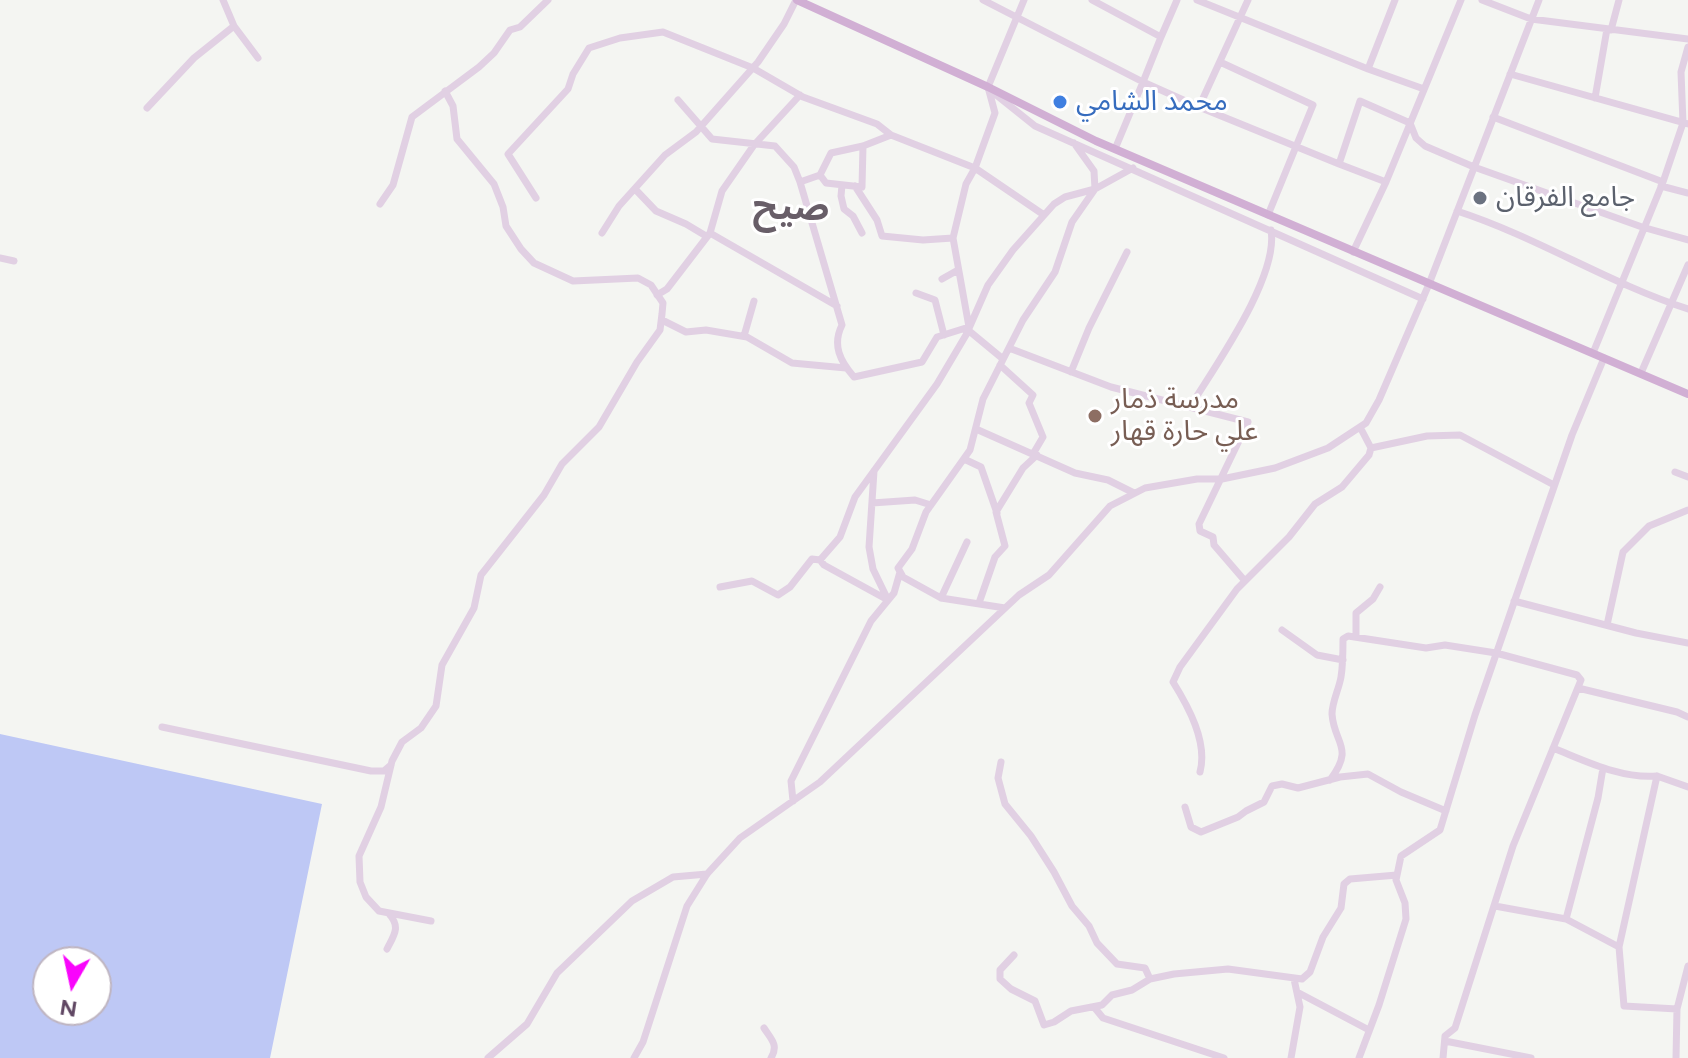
<!DOCTYPE html>
<meta charset="utf-8">
<style>
body{margin:0}
#map{position:relative;width:1688px;height:1058px;overflow:hidden;background:#f4f5f2;font-family:Figtree,sans-serif}
canvas{display:block}
.north{position:absolute;left:32px;top:946px;width:80px;height:80px;box-sizing:border-box;background:#fff;border:2px solid #bfb5c1;border-radius:50%;rotate:189deg;font-size:22px;font-weight:700;line-height:32px;text-align:center;color:#604763}
.north::after{content:'';display:block;margin:auto;width:28px;height:36px;background:#f905fc;clip-path:polygon(50% 0,100% 100%,50% 72%,0 100%)}
</style>
<div id="map">
<canvas width="1688" height="1058"></canvas>
<div class="north">N</div>
</div>
<script>
const ctx = document.querySelector('canvas').getContext('2d');
ctx.lineJoin = 'round';
function fillPath(path, color) { ctx.fillStyle = color; ctx.fill(path, 'evenodd'); }
function strokePath(path, color, width, dash) { ctx.strokeStyle = color; ctx.lineWidth = width; ctx.lineCap = dash ? 'butt' : 'round'; ctx.setLineDash(dash || []); ctx.stroke(path); }
function write(font, color, halo, rows, align = 'center') {
  ctx.font = font + ' Figtree,"Noto Sans Arabic",sans-serif'; ctx.lineWidth = 6; ctx.setLineDash([]); ctx.textBaseline = 'middle'; ctx.strokeStyle = halo; ctx.fillStyle = color; for (const [text, x, y, turn = 0] of rows) {
    ctx.save(); ctx.translate(x, y); ctx.rotate((+turn || 0) * Math.PI / 180); ctx.textAlign = isNaN(turn) ? turn : align; if (halo) ctx.strokeText(text, 0, 0); ctx.fillText(text, 0, 0); ctx.restore();
  }
}
fillPath(new Path2D(`
 M0 734 322 804 270 1058H0ZM48 962H96V1010H48Z`), '#bec8f5');
strokePath(new Path2D(`
 M223 0 234 26 258 58
 M983 0 1143 82 1161 37
 M1092 0 1161 37 1177 0
 M1197 0 1368 69 1395 0
 M1482 0 1531 19 1688 39
 M1611 30 1619 0
 M1220 62 1313 105 1268 215
 M1368 69 1424 89
 M1510 74 1688 124
 M995 94 1035 126 1423 299
 M1595 98 1607 29
 M678 100 712 139 775 146 794 167 800 182
 M1199 107 1339 164
 M147 108 194 58 234 26
 M1493 117 1663 182
 M891 135 863 146 831 153 820 175 800 182 842 325C832 345 840 361 854 377L922 362 937 337 969 327 953 238 966 184 975 168 995 113 988 87 1024 0
 M1115 149 1143 82 1199 107 1248 0
 M820 175 826 183 862 187 863 146
 M1386 182 1339 164 1360 101 1410 123 1416 138 1425 146 1474 167 1642 227 1688 240
 M842 185 841 196 844 209 853 216 862 233
 M855 186 877 220 882 236 923 240 953 238
 M1661 186 1688 193
 M635 189 656 211 686 224 706 236
 M536 198 508 154 568 89 573 74 589 48 620 38 663 32 753 68 803 97 877 124 891 135 975 168 1044 215
 M380 204 393 185 412 117 479 67 494 53 510 30 520 27 548 0
 M1457 211C1537 237 1608 283 1688 309
 M602 233 619 206 665 155 696 132 758 62 784 24 796 0
 M710 233 722 191 754 145 800 95
 M1353 252 1386 182 1461 0
 M0 258 14 261
 M942 279 958 270
 M916 293 935 300 944 335
 M657 295 667 289 710 233 837 306
 M662 320 686 332 706 330 747 337 792 363 846 368
 M968 330 1003 359
 M744 336 754 301
 M1009 348 1111 387 1248 422 1199 524 1200 531 1213 537 1214 545 1245 581
 M1593 353 1663 182 1683 123 1681 72 1688 47
 M1000 365 1033 395 1029 403 1043 437 1033 454
 M1071 372 1089 328 1127 252
 M1641 373 1688 265
 M1190 407C1215 366 1279 277 1271 230
 M976 429 1075 473 1108 480 1134 493
 M1371 448 1427 436 1460 435 1554 485
 M964 459 981 467 997 513
 M874 471 869 547 873 569 888 600
 M1675 472 1688 477
 M872 503 915 500 931 505
 M967 542 941 598 1005 608
 M820 560 824 565 886 599
 M720 587 752 581 778 595 790 587 812 559 820 560 840 537 855 497 937 384 966 335 988 285 1013 250 1054 204 1065 197 1095 189 1094 171 1074 143
 M941 598 903 577 898 568 912 549 926 512 970 450 983 399 1023 320 1055 272 1072 222 1095 189 1133 168
 M1514 601 1636 633 1688 643
 M979 603 995 557 1005 546 996 512 1023 468 1037 455
 M1607 625 1623 552 1649 526 1688 510
 M1282 630 1317 655 1343 660
 M1356 637V613L1373 599 1380 587
 M1578 688 1677 712 1688 717
 M162 727 371 771H384L391 765
 M1553 748C1586 761 1621 779 1657 776L1619 947 1624 1006 1677 1009 1688 966
 M1001 762 998 778 1005 804 1031 836 1054 872 1072 906 1089 926 1097 943 1117 964 1145 968 1150 979
 M1603 768 1598 798 1566 919 1619 947
 M1200 772C1208 742 1188 706 1173 682L1180 667 1237 589 1289 537 1315 504 1342 487 1369 455 1371 448 1360 427
 M1657 776 1688 787
 M1330 780C1355 747 1334 744 1332 714 1332 702 1339 689 1341 677 1343 665 1343 652 1343 639L1348 636 1426 648 1445 645 1496 653 1577 675 1581 680 1513 846 1455 1028 1445 1036 1443 1058
 M793 801 791 781 871 621 894 593 900 572
 M1185 807 1191 827 1201 832 1238 817 1246 811 1264 802 1272 786 1282 784 1298 788 1340 777 1368 774 1401 792 1446 811
 M1495 906 1566 919
 M431 921 379 911 366 897 360 882 359 856 381 807 392 761 402 742 421 728 436 706 442 665 474 608 481 575 544 495 562 464 599 427 637 362 660 330 662 314 663 303 651 285 638 278 573 281 534 263 521 249 506 226 503 207 494 184 457 139 453 106 445 91
 M387 949C394 935 401 927 389 914
 M1014 955 1000 970V979L1011 989 1035 1001 1044 1025 1054 1022 1071 1011 1102 1005 1112 995 1132 990 1150 979 1174 974 1228 969 1302 979 1310 972 1323 937 1341 908 1344 884 1350 879 1397 875
 M1297 992 1369 1030
 M1094 1007 1103 1018 1224 1058
 M764 1028C771 1039 779 1045 771 1058
 M1445 1041 1531 1058
 M488 1058 527 1024 557 973 632 901 673 877 707 874
 M634 1058 643 1042 687 906 707 874 740 838 820 782 1019 595 1049 575 1110 506 1145 488 1197 479H1222L1275 468 1328 448 1366 423 1379 400 1429 284 1539 0
 M1291 1058 1300 1007 1294 979
 M1359 1058 1379 1005 1406 919 1405 903 1396 880 1401 856 1440 830 1475 715 1572 435 1604 358
 M1676 1058 1677 1009`), '#e1d0e3', 7);
strokePath(new Path2D(`
 M797 0 988 87 1096 141 1688 394`), '#d1afd4', 8);
for (const [x, y, r, color] of [
 [1060,102,8,"#3f7fe0"],
 [1480,198,8,"#6b7280"],
 [1095,416,8,"#8d6e63"]
]) { const dot = new Path2D(); dot.arc(x, y, r, 0, 2 * Math.PI); ctx.fillStyle = color; ctx.fill(dot); strokePath(dot, '#fff', 3); }
write('28px', '#366cbe', '#fff', [
 ["محمد الشامي",1076,102]
], 'left');
write('28px', '#5b616d', '#fff', [
 ["جامع الفرقان",1496,198]
], 'left');
write('28px', '#785e54', '#fff', [
 ["مدرسة ذمار",1111,400],
 ["علي حارة قهار",1111,432]
], 'left');
write('bold 36px', '#685e68', '#fff', [
 ["صيح",791,208]
]);
</script>
